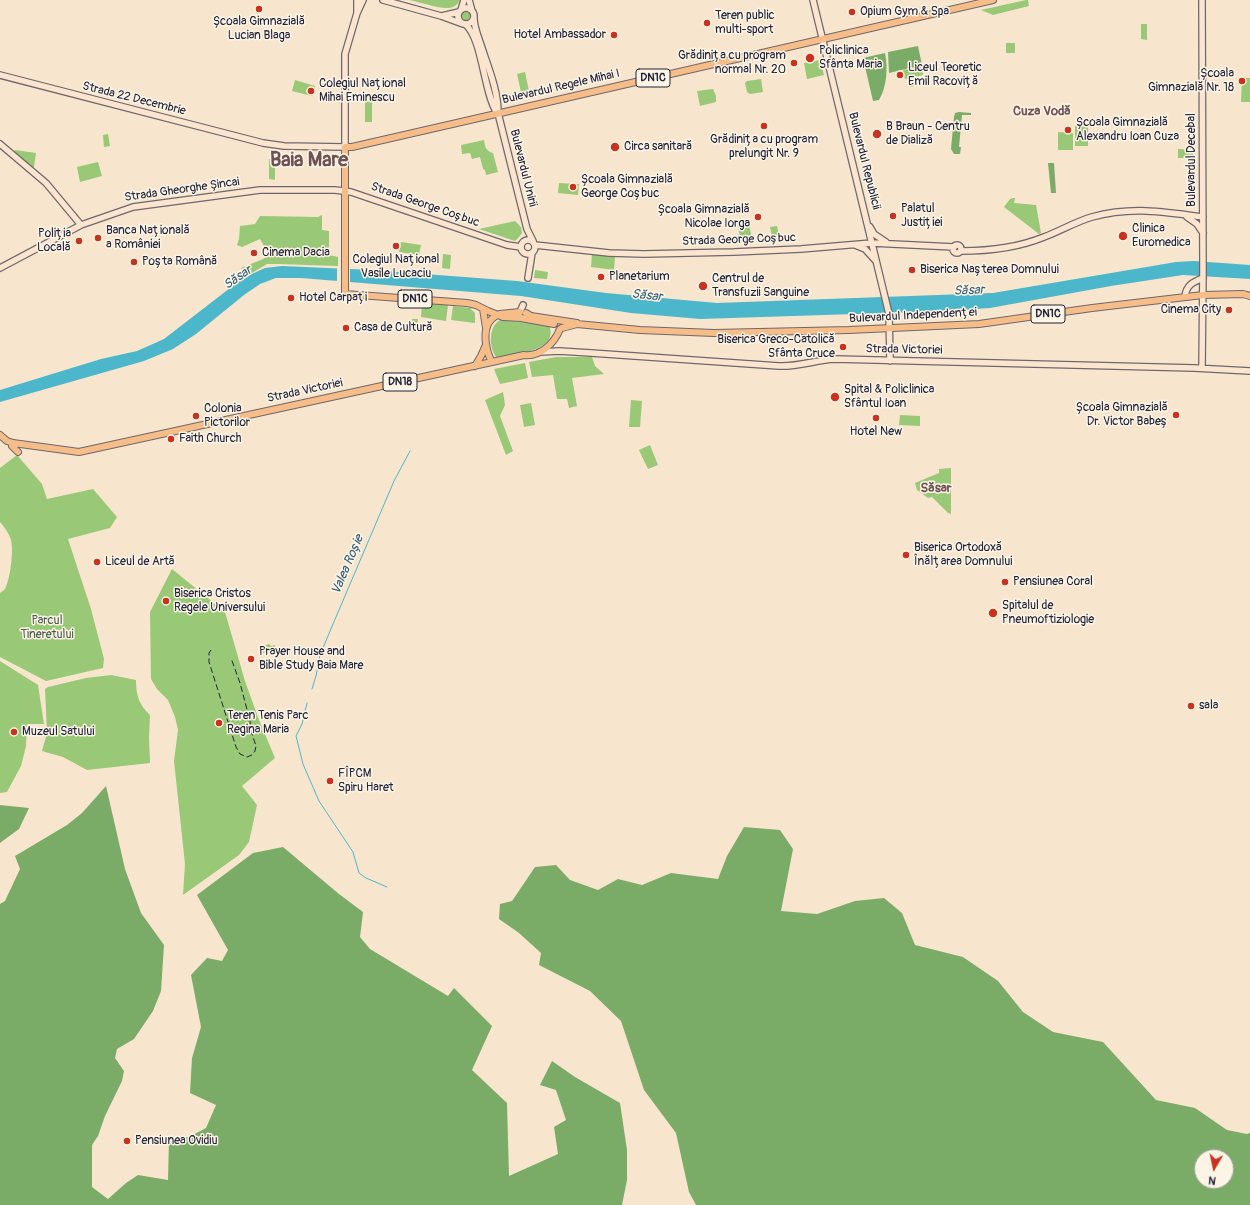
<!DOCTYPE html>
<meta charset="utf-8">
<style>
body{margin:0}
#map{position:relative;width:1250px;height:1205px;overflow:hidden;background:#f7e6cd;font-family:Pangolin,sans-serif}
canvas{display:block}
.north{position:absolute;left:1194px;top:1149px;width:40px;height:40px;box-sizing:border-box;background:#fcf5e5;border:1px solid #a5a1a1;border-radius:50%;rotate:189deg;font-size:11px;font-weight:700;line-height:16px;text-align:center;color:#22223b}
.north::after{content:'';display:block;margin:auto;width:14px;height:18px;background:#c8321e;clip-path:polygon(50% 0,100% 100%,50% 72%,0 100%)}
</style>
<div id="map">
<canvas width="1250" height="1205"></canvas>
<div class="north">N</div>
</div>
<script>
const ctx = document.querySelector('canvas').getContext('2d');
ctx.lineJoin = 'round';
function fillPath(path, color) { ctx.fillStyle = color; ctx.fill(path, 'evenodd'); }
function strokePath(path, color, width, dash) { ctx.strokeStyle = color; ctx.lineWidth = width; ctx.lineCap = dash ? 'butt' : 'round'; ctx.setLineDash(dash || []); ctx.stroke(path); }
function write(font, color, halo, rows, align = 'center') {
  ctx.font = font + ' Pangolin,sans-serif'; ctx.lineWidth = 3; ctx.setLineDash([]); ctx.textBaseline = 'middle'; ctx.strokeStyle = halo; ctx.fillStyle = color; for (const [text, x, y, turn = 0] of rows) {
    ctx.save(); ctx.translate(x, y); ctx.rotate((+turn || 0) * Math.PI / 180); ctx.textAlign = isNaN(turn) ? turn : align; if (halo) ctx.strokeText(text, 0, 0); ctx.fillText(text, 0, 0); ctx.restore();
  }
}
fillPath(new Path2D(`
 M409 0H460C458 3 457 5 453 7 444 11 420 2 409 0Z
 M1026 0H1028L1029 6 993 15 981 10Z
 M461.5 16a4.5 4.5 0 1 1 9 0a4.5 4.5 0 1 1-9 0Z
 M1141 24H1147V40L1141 39Z
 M1006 43H1015V53H1006Z
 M820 60 824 75 807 79 804 63Z
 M921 66 923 75 905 79 903 70Z
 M525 72 530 96 512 100 511 94 521 92 517 74Z
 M922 78 924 84 910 87 909 81Z
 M1242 78H1250V102H1241Z
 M761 79 763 92 750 94 747 92 745 83 747 81Z
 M295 80 315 86 312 96 292 91Z
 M713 89 716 96V102L700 106 697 91Z
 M365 101H372V122H365Z
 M1075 126 1088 127V146H1075Z
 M1058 132 1073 133V150H1058Z
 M108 134 110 146 104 147 103 135Z
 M484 140C485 147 486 151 493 153L498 172 486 175 485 170 483 169 480 157 472 159 470 153 462 154 461 145Z
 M1178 149 1193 150V158H1178Z
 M15 150 36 153 34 167 32 168 14 152Z
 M269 159H275V180L269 179Z
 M98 162 102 176 80 182 77 167Z
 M559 183 579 184 578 195 558 193Z
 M1013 198H1015L1014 203 1036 205 1041 233 1039 234 1004 207 1010 199Z
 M322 215V230L329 231V255L338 257V266L279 264H267L247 276 241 268 263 259 269 255 260 239 242 247 237 245 239 239 240 226 255 224 260 216 318 217Z
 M748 219 752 239 741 242 737 222Z
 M515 221 521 227 522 233 519 237 515 241 479 229Z
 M777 226 780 240 773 241 770 227Z
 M401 242 421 245 419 255 399 252Z
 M443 254 451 255 450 269 442 268Z
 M592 254 615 257 614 270 591 267Z
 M535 270 548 272 547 279 534 278Z
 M422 302 448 305 446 321 421 317Z
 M453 306 470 308 475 313V323L451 320Z
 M412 319H418L416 332H410Z
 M500 320 549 325C560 352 513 354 496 357 489 347 488 327 500 320Z
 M556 357H592L595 366 604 374 572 378 577 406 569 408 567 399H557L553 375 532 377 529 362Z
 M525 363 528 378 500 384 494 369Z
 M503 392 505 405 500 416 513 451 506 455 485 400Z
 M631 400 642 401 640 427H629Z
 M531 403 535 425 524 427 520 405Z
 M900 415 920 416V426L899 425Z
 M650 445 658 465 648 469 639 450Z
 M17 455 42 484 47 499 93 489 117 517 110 528 68 539 91 609 104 659 103 668 46 681 0 657V593C1 592 4 590 5 589 10 580 14 551 11 540 9 533 5 528 0 522V468Z
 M951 468V514L948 513 932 497 928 498 917 490 915 483 939 473V469Z
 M172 569 225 612 245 681 259 720 275 758 242 786 257 805 249 842 239 855 183 895 185 864 174 761 178 730 175 717 168 700 157 689 151 679 150 612Z
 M269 644 271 646 275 645 277 653 275 654 271 652 262 653 261 650 264 647H259Z
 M0 661 38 685 44 724H27L26 746 21 766 7 792 0 793Z
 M111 675 136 680C136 695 139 705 150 715L149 738 150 763 87 770 63 757 42 751 47 733 45 689 48 687 86 678Z`), '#99c876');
fillPath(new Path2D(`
 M918 46 922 65 889 73 888 52Z
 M885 53C888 67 887 87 879 100L873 101 863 58Z
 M959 112 971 113V115H962L959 147H961L960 154H954L951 149 954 117 955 113Z
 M1048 163H1054L1056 193H1051Z
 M106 786 125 869 141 913 164 945 161 991 153 1011 134 1039 117 1049 115 1058 124 1071 122 1081 105 1116 98 1136 92 1145V1187L108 1199 126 1183 138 1175 168 1180 169 1139 189 1137 206 1128 216 1105 190 1093 192 1058 201 1027 191 975 207 958 222 961 228 950 197 895 253 853 283 847 339 894 363 912 360 937 370 949 448 996 454 988 492 1026 472 1070 507 1103 509 1176 558 1154 554 1127 566 1120 556 1090 540 1085 552 1061 575 1077 620 1103 627 1150V1180L622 1205H0V904L5 901 20 869 15 856 67 825 82 813Z
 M0 805 29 808 19 829 0 843Z
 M744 827 780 830 793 849 781 911 817 914 855 901 884 898 902 913 915 945 963 957 998 981 1023 1012 1053 1032 1103 1042 1156 1100 1195 1108 1227 1130 1247 1134 1250 1133V1205H696L689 1192 676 1133 644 1090 621 1021 590 991 539 965 541 953 519 933 499 919 500 904 512 901 535 867 556 865 570 880 598 890 618 879 642 885 671 873 718 879 727 856ZM1202 1157H1226V1181H1202Z`), '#7aac67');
fillPath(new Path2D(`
 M1194 261 1250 265V279L1183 275 1111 286 990 308 948 311 700 319 631 313 521 296 301 278H276L260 284 244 295 196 334 173 349 144 361 0 402V390L101 359 137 351 164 339 243 278 265 268 282 266 372 270 517 281 606 293 717 303 993 293 1176 262Z`), '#4cb6ca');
fillPath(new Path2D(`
 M337 266 350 267V284L337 283Z`), '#f7e6cd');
strokePath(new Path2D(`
 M312 689 316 676 320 655 333 624 394 481 410 451
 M307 703 302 724 296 736 303 764 319 801 353 852 359 873 366 878 387 887`), '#4cb6ca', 1);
const secondary = new Path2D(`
 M383 0 441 16 463 24
 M469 0 472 11
 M813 0 889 314 890 361
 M458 16a8 8 0 1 1 16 0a8 8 0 1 1-16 0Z
 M461 10 464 0
 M357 13V0
 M442 16 459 12
 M474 18C474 27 478 36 481 45 488 67 498 90 498 113L527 229 533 241
 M465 24C483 39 483 91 497 113
 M0 75 263 143 284 146 345 147V54L357 13 363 0
 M0 144 46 183 81 225
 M1187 217 1197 224 1203 233
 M870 227 874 234 886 242
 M521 247a7 7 0 1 1 14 0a7 7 0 1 1-14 0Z
 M535 245 609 253 644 254 734 252 801 249 872 243 954 247
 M855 245 865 249 875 260
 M953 249a4 4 0 1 1 8 0a4 4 0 1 1-8 0Z
 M961 251C990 251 1017 248 1044 237 1060 231 1075 222 1092 217 1132 206 1163 212 1203 217
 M0 268 81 225 133 207 260 190H335L351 192 507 245 521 247
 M528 278 532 253
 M1185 297C1186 285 1193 282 1203 278
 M520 312 523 305
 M540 352 559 351 591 353 779 366C798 367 816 360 835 359L1194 368 1250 371
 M1202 368 1203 269 1202 0`);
const primary = new Path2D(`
 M483 309 486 328
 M526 313 531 316 577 323
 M500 314 520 312
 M554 324 521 318 503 317 488 311 476 305 467 303 345 294V147H352L993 0
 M562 328 577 324 640 330 714 333 849 330 979 324 1092 308 1203 295 1243 294 1250 296
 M492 362C486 352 483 334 488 324 490 320 494 317 497 315
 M475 366 481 356 486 345
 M0 435 7 441 13 443 79 452 524 355C540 357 554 344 560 329
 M13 443 12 446 18 452`);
strokePath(secondary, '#6d676e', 8);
strokePath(primary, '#6d676e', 8);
strokePath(secondary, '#fce5cf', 5.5);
strokePath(primary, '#f7bd88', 6);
strokePath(new Path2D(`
 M211 650 209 653V662L236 747 240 754 247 757 252 755 255 751 256 746 251 731 250 721 240 683 231 658`), '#22223b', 1, [6, 3]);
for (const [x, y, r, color] of [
 [259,9,4,"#c8321e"],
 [852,12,4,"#c8321e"],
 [707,23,4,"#c8321e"],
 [614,35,4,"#c8321e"],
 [810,58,5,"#c8321e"],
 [794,63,4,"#c8321e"],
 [900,75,4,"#c8321e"],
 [1242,81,4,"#c8321e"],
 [311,91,4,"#c8321e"],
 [764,126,4,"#c8321e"],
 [1068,130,4,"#c8321e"],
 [877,134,5,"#c8321e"],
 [615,147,5,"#c8321e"],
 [573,187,4,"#c8321e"],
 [893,216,4,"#c8321e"],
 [758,217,4,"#c8321e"],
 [1123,236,5,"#c8321e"],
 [98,238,4,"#c8321e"],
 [79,241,4,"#c8321e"],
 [396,246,4,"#c8321e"],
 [254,253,4,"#c8321e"],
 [134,262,4,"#c8321e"],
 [912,270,4,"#c8321e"],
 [601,277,4,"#c8321e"],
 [703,286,5,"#c8321e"],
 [291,298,4,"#c8321e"],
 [1229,310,4,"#c8321e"],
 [346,328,4,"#c8321e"],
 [843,347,4,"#c8321e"],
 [835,397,5,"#c8321e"],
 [1176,415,4,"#c8321e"],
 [196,416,4,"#c8321e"],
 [876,418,4,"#c8321e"],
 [171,439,4,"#c8321e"],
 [906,555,4,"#c8321e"],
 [97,562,4,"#c8321e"],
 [1005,582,4,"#c8321e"],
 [166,601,4,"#c8321e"],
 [993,613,5,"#c8321e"],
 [251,659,4,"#c8321e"],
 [1191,706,4,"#c8321e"],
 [219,723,4,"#c8321e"],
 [14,732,4,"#c8321e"],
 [330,781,4,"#c8321e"],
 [127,1141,4,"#c8321e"]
]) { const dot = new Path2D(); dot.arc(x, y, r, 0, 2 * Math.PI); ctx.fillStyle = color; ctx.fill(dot); strokePath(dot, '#fcf5e5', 1.5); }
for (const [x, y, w] of [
 [653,78,34],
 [415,299,34],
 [1048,314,34],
 [400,382,34]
]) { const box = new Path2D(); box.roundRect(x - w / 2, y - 9, w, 18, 3); ctx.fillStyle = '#fcf5e5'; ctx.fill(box); strokePath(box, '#22223b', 1); }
write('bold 11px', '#22223b', null, [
 ["DN1C",653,78],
 ["DN1C",415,299],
 ["DN1C",1048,314],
 ["DN18",400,382]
]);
write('12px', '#22223b', '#fcf5e5', [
 ["Opium Gym & Spa",860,12],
 ["Teren public",715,16],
 ["multi-sport",715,30],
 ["Școala Gimnazială",259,22,"center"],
 ["Lucian Blaga",259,36,"center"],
 ["Hotel Ambassador",606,35,"right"],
 ["Policlinica",819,51],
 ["Sfânta Maria",819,65],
 ["Grădinița cu program",786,56,"right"],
 ["normal Nr. 20",786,70,"right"],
 ["Liceul Teoretic",908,68],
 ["Emil Racoviță",908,82],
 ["Școala",1234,74,"right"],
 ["Gimnazială Nr. 18",1234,88,"right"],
 ["Colegiul Național",319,84],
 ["Mihai Eminescu",319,98],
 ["Școala Gimnazială",1076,123],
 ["Alexandru Ioan Cuza",1076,137],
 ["B Braun - Centru",886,127],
 ["de Dializă",886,141],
 ["Grădinița cu program",764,140,"center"],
 ["prelungit Nr. 9",764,154,"center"],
 ["Circa sanitară",624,147],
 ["Școala Gimnazială",581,180],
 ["George Coșbuc",581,194],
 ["Palatul",901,209],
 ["Justiției",901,223],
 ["Școala Gimnazială",750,210,"right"],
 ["Nicolae Iorga",750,224,"right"],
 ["Clinica",1132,229],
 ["Euromedica",1132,243],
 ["Banca Națională",106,231],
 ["a României",106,245],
 ["Poliția",71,234,"right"],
 ["Locală",71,248,"right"],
 ["Cinema Dacia",262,253],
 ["Colegiul Național",396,260,"center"],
 ["Vasile Lucaciu",396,274,"center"],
 ["Poșta Română",142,262],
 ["Biserica Nașterea Domnului",920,270],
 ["Planetarium",609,277],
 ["Centrul de",712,279],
 ["Transfuzii Sanguine",712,293],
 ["Hotel Carpați",299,298],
 ["Cinema City",1221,310,"right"],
 ["Casa de Cultură",354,328],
 ["Biserica Greco-Catolică",835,340,"right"],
 ["Sfânta Cruce",835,354,"right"],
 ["Spital & Policlinica",844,390],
 ["Sfântul Ioan",844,404],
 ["Școala Gimnazială",1168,408,"right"],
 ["Dr. Victor Babeș",1168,422,"right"],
 ["Colonia",204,409],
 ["Pictorilor",204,423],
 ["Hotel New",876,432,"center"],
 ["Faith Church",179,439],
 ["Biserica Ortodoxă",914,548],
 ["Înălțarea Domnului",914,562],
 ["Liceul de Artă",105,562],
 ["Pensiunea Coral",1013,582],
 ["Biserica Cristos",174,594],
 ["Regele Universului",174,608],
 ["Spitalul de",1002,606],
 ["Pneumoftiziologie",1002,620],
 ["Prayer House and",259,652],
 ["Bible Study Baia Mare",259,666],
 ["sala",1199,706],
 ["Teren Tenis Parc",227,716],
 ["Regina Maria",227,730],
 ["Muzeul Satului",22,732],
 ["FÎPCM",338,774],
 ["Spiru Haret",338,788],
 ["Pensiunea Ovidiu",135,1141]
], 'left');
write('12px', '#22223b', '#fcf5e5', [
 ["Bulevardul Regele Mihai I",561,87,-13],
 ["Strada 22 Decembrie",134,99,14],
 ["Bulevardul Decebal",1192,160,-90],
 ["Bulevardul Republicii",864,161,76],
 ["Bulevardul Unirii",523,168,76],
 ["Strada Gheorghe Șincai",182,190,-8],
 ["Strada George Coșbuc",425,205,19],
 ["Strada George Coșbuc",739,240,-2],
 ["Bulevardul Independenței",913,316,-3],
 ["Strada Victoriei",904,350,1],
 ["Strada Victoriei",305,391,-12]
]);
write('12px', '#4c5c50', '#fcf5e5', [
 ["Parcul",47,621],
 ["Tineretului",47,635]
]);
write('bold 13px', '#6e5155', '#fcf5e5', [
 ["Cuza Vodă",1042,112],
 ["Săsar",936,489]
]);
write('italic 13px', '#335d74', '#fcf5e5', [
 ["Săsar",238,278,-35],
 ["Săsar",969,291,-2],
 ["Săsar",647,296,6],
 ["Valea Roșie",348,565,-67]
]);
write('bold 20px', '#6e5155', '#fcf5e5', [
 ["Baia Mare",309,161]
]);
</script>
